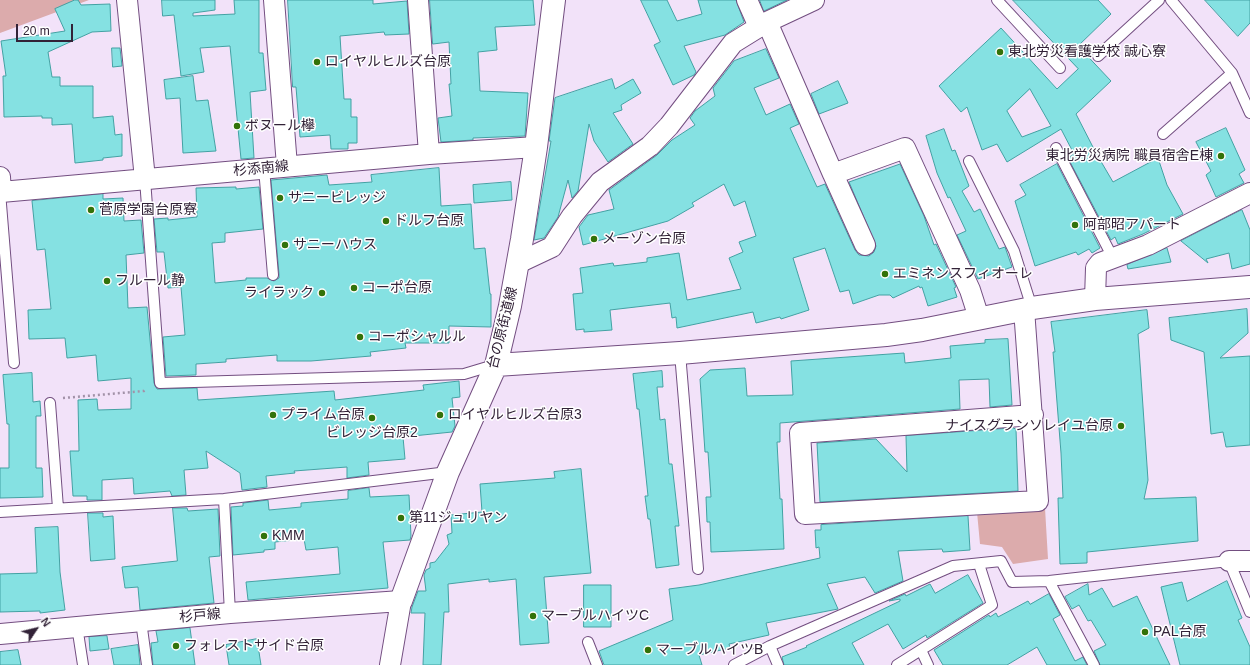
<!DOCTYPE html>
<meta charset="utf-8">
<style>
body{margin:0}
#map{position:relative;width:1250px;height:665px;overflow:hidden;background:#f2e2f9;font-family:Arial,sans-serif}
canvas{display:block}
.north{position:absolute;left:16px;top:609px;width:40px;height:40px;-webkit-text-stroke:3px #fff;paint-order:stroke;rotate:55deg;font-size:11px;font-weight:700;line-height:16px;text-align:center;color:#322237}
.north::after{content:'';display:block;margin:auto;width:14px;height:18px;background:#322237;clip-path:polygon(50% 0,100% 100%,50% 72%,0 100%)}
.scale{position:absolute;left:16px;top:24px;width:57px;height:18px;box-sizing:border-box;border:2px solid #322237;border-top:0;padding-left:5px;font-size:12px;line-height:14px;white-space:nowrap;color:#322237;-webkit-text-stroke:3px #fff;paint-order:stroke}
</style>
<div id="map">
<canvas width="1250" height="665"></canvas>
<div class="north">N</div>
<div class="scale">20 m</div>
</div>
<script>
const ctx = document.querySelector('canvas').getContext('2d');
ctx.lineJoin = 'round';
function fillPath(path, color) { ctx.fillStyle = color; ctx.fill(path, 'evenodd'); }
function strokePath(path, color, width, dash) { ctx.strokeStyle = color; ctx.lineWidth = width; ctx.lineCap = dash ? 'butt' : 'round'; ctx.setLineDash(dash || []); ctx.stroke(path); }
function write(font, color, halo, rows, align = 'center') {
  ctx.font = font + ' Arial,"Noto Sans JP",sans-serif'; ctx.lineWidth = 3; ctx.setLineDash([]); ctx.textBaseline = 'middle'; ctx.strokeStyle = halo; ctx.fillStyle = color; for (const [text, x, y, turn = 0] of rows) {
    ctx.save(); ctx.translate(x, y); ctx.rotate((+turn || 0) * Math.PI / 180); ctx.textAlign = isNaN(turn) ? turn : align; if (halo) ctx.strokeText(text, 0, 0); ctx.fillText(text, 0, 0); ctx.restore();
  }
}
fillPath(new Path2D(`
 M0 0H89L0 33Z
 M1045 508 1048 559 1013 564 1002 547 980 544 977 512Z`), '#dcabac');
const building = new Path2D(`
 M75 0H78L81 5 110 4 111 31 92 32 48 52 52 77H60V86H93V118L113 116 115 135 122 134V156L103 158V160L75 163 72 124 52 125V118H42V116L4 117 3 76H6L1 41 65 31 55 9Z
 M162 0H215V10L193 13V16L235 14 234 0H259V53H263L266 90 250 92 254 158 241 159 230 46 200 48 204 72 181 76 174 15 163 16Z
 M288 0H373V4L407 1 409 34 385 35 384 32 340 36 344 99H351V117H357V143H348V149H331L330 135 300 137 296 87H293Z
 M430 0H533L535 25 495 27 497 50 478 52 480 91 528 93 525 136 473 138V140L441 142 438 118 452 116 449 84H451L449 42 433 44Z
 M641 0H667L677 21 702 14 698 0H736L744 22 725 35 684 46 696 72 694 75 673 85 654 45 660 42Z
 M760 0H787L764 11Z
 M1013 0H1098L1111 14 1078 46 1111 81 1076 114 1096 153 1113 182 1158 158 1167 185 1183 214 1143 234 1118 244 1115 237 1111 240 1068 158 1074 154 1061 129 1007 162 997 144 982 150 967 107 961 112 939 86 1001 28 1057 89 1078 69ZM1030 89 1051 126 1022 137 1007 111Z
 M1205 0H1250V23L1238 36Z
 M112 48H120L122 66 113 67Z
 M766 49 779 78 754 88 766 115 790 104 799 124 790 128 817 187 825 184 855 250 859 255 869 256 874 252 876 246 849 182 900 164 924 216 934 245 936 244 956 287 954 288 957 297 928 306 922 287 920 288 919 286 893 298 890 295H879L853 304 849 290 840 292 825 248 793 258 809 310 781 319 780 317 756 323 753 312 677 328 676 317 672 318 670 303 610 310 612 330 584 332V329L576 330 573 294 583 293 580 268 613 263 614 266 647 262V258L679 253 687 300 741 289 729 258 743 252 739 242 756 236 745 201 734 206 724 184 692 203 694 206 668 221 583 245 579 227 588 215 614 209 609 190 657 155 672 140 695 125 690 118 695 111 715 96 713 88 734 61Z
 M193 76 196 101 208 100 216 151 183 153 180 98 166 99 164 80Z
 M612 79 615 89 633 79 641 93 621 105 622 110 613 113 633 144 608 162 594 141 589 124 578 191 572 198 568 180 558 217 544 238 534 240 551 141H549L555 98Z
 M838 81 848 103 819 114 811 94Z
 M1226 128 1245 170 1239 174 1244 183 1216 197 1206 175 1211 171 1196 142Z
 M944 129 952 151 955 150 969 186 962 191 974 212 980 209 999 249 1005 247 1012 267 978 279 957 235 966 231 950 197 948 198 937 173 926 136Z
 M1057 164 1100 248 1092 253 1089 249 1078 255 1076 252 1035 266 1015 201 1026 195 1020 185Z
 M439 168 441 206 471 204 474 249 485 248 490 294H491V327L449 326V343H405L406 348 370 352 371 356 311 361H277V355L226 359V362L196 364V375L166 376 163 337 185 335 181 287 168 288 164 252H157L154 219 168 218V220L197 217 196 188 236 187V189L259 187 263 229 225 233V242L212 243 215 283 246 280V278H267L274 281 279 278V274L271 180 327 175 329 185 372 182 371 175Z
 M511 182 512 200 474 203 473 185Z
 M103 194V199L123 198 124 221 141 220 144 253 126 255 128 308 147 307 154 383 157 389 197 388 198 400 334 391 335 400 424 390 423 385 459 381 460 397 452 398 455 426 452 432 403 437 405 459 368 462 369 475 347 478V467L294 471 295 473 266 476 267 487 242 490 240 473 206 451 208 468 184 470 186 495 172 496 170 491 134 494 133 478 102 480V500H87V496H73L70 451H79L78 400 97 399 98 410 131 409V378L98 381 96 355 67 358 65 338 29 339 28 310 51 309 45 249 37 250 32 201Z
 M1242 210 1250 230V264L1232 269 1229 253 1206 259 1208 263 1181 241Z
 M1167 248 1171 262 1128 269 1127 265Z
 M1247 309 1248 333 1220 358 1250 356V445L1226 447 1223 432 1211 434 1204 352 1171 340 1169 318Z
 M1147 310 1149 328 1138 334 1148 480 1144 499 1196 497 1198 541 1087 552V563L1060 564 1058 498H1063L1061 453 1053 352H1055L1051 322Z
 M1008 339 1012 405 990 407 989 379 959 380 960 409 780 423V442H777L780 499H782L784 549 711 552 710 522H707L706 497H711L708 452H705L700 379 710 370 745 368 747 396 793 395 791 361 904 353 905 363 951 358 950 346 985 343V340Z
 M662 371 663 387H657L660 420 665 419 669 464H672L679 526H675L679 565 656 568 650 519H648L645 496H648L639 409H637L633 374Z
 M32 373 33 402 40 401 41 416H36V468H42L43 497 0 498V468H9V424H7L3 375Z
 M1013 428 1016 429 1018 491 820 502 817 443 876 439 907 472 906 436Z
 M581 469 591 573 544 577 549 643 520 645 516 579 489 582V579L448 584 449 612H444L441 665H423L425 613H411L412 607 418 591H426L424 575 426 570 430 568V563L435 562 449 544 447 535 452 533 451 515 482 512 480 484 555 478 554 472Z
 M369 488 370 497 409 495 411 536 410 540 383 542 388 588 248 600 246 582 340 574 338 547 306 550 304 539 275 542V549L264 550V552L233 555 231 507 243 506V503L268 500 269 510 301 507V503L348 499V491Z
 M173 508H187L188 511 218 509 220 556 209 557 214 603 140 610 138 587 125 588 122 567 177 561Z
 M88 513H103V517L113 516 115 559 91 561Z
 M968 516 970 550 943 552 942 549 898 551 903 581 875 593 865 577 827 584 838 609 766 623 769 635 729 644 730 648 699 655 702 665H604L599 651 673 620 669 589 699 585 820 558 819 547 816 548 815 530H821V525Z
 M58 527 60 572 65 610 40 613V611L0 612V574L37 573 35 528Z
 M968 575 983 603 927 638 926 635 903 649 888 624 852 643 864 665H784L782 657 807 647 806 646 900 601V599L889 601 905 594 906 596 930 584 935 593Z
 M1227 581 1242 618 1238 620 1250 647V665H1180L1161 587 1182 582 1187 601Z
 M1088 584 1089 595 1102 588 1113 607 1137 596 1170 665H1100L1094 651 1106 645 1091 620 1088 621 1079 605 1072 609 1065 597Z
 M584 585H611V627H584Z
 M1049 594 1060 615 1053 619 1075 661 1083 657 1087 665H1047L1037 647 1007 665H943L934 650 989 615 990 617 996 613 998 617 1028 601 1030 604Z
 M190 628 195 665H153L151 643 158 642 156 631Z
 M107 636 109 649 90 651 89 637Z
 M257 639 261 665H229L226 645Z
 M138 645 140 665H114L111 649Z
 M18 650 21 665H0V652Z`);
fillPath(building, '#85e1e2');
strokePath(building, '#43a1a3', 1);
const lane = new Path2D(`
 M997 0 1060 68
 M1171 0 1232 73 1250 113
 M1098 56 1159 0
 M1163 134 1232 73
 M1056 148 1113 258
 M969 161 1014 251 1032 308
 M264 168 273 275
 M145 179 160 383 464 374 494 365
 M0 192 14 363
 M680 353 698 569
 M50 403 58 508
 M224 499 230 613
 M0 512 224 499 448 472
 M1049 581 1094 665
 M141 621 147 665
 M77 626 83 665
 M588 642 597 665
 M770 646 778 665
 M921 650 928 665
 M734 665 770 646 953 566 1001 561 1012 582 1049 581 1229 561 1250 612
 M897 665 992 605 979 564`);
const street = new Path2D(`
 M127 0 145 179
 M274 0 287 166
 M418 0 429 154
 M747 0 759 27
 M767 22 833 174 905 148 970 290 979 318
 M833 174 865 245
 M0 177 1 192 429 154 536 147
 M518 263 552 247 572 216 600 182 650 146 669 126 733 43 767 22 814 0
 M1095 299 1096 268 1100 263 1148 245 1250 193
 M1024 309 1038 501 805 514 800 433 1033 415
 M1229 561H1250
 M0 634 230 613 401 601 390 665`);
const secondary = new Path2D(`
 M496 365 680 353 886 335 922 330 1032 308 1095 299 1250 287
 M401 601 448 472 496 365 510 306 522 239 536 147 554 0`);
strokePath(lane, '#734e80', 12);
strokePath(street, '#734e80', 22);
strokePath(secondary, '#734e80', 24);
strokePath(new Path2D(`
 M63 398 144 391 147 389`), '#a292a8', 2.5, [2, 3]);
strokePath(lane, '#fff', 10);
strokePath(street, '#fff', 20);
strokePath(secondary, '#fff', 22);
for (const [x, y, r, color] of [
 [1000,52,4,"#337209"],
 [317,62,4,"#337209"],
 [237,126,4,"#337209"],
 [1221,156,4,"#337209"],
 [280,198,4,"#337209"],
 [91,210,4,"#337209"],
 [386,221,4,"#337209"],
 [1075,225,4,"#337209"],
 [594,239,4,"#337209"],
 [285,245,4,"#337209"],
 [885,274,4,"#337209"],
 [107,281,4,"#337209"],
 [354,288,4,"#337209"],
 [322,293,4,"#337209"],
 [360,337,4,"#337209"],
 [273,415,4,"#337209"],
 [440,415,4,"#337209"],
 [372,418,4,"#337209"],
 [1121,426,4,"#337209"],
 [401,518,4,"#337209"],
 [264,536,4,"#337209"],
 [533,616,4,"#337209"],
 [1145,632,4,"#337209"],
 [176,646,4,"#337209"],
 [648,650,4,"#337209"]
]) { const dot = new Path2D(); dot.arc(x, y, r, 0, 2 * Math.PI); ctx.fillStyle = color; ctx.fill(dot); strokePath(dot, '#fff', 1.5); }
write('14px', '#322237', '#fff', [
 ["東北労災看護学校 誠心寮",1008,52],
 ["ロイヤルヒルズ台原",325,62],
 ["ボヌール欅",245,126],
 ["東北労災病院 職員宿舎E棟",1213,156,"right"],
 ["サニービレッジ",288,198],
 ["菅原学園台原寮",99,210],
 ["ドルフ台原",394,221],
 ["阿部昭アパート",1083,225],
 ["メーゾン台原",602,239],
 ["サニーハウス",293,245],
 ["エミネンスフィオーレ",893,274],
 ["フルール静",115,281],
 ["コーポ台原",362,288],
 ["ライラック",314,293,"right"],
 ["コーポシャルル",368,337],
 ["プライム台原",281,415],
 ["ロイヤルヒルズ台原3",448,415],
 ["ナイスグランソレイユ台原",1113,426,"right"],
 ["ビレッジ台原2",372,433,"center"],
 ["第11ジュリヤン",409,518],
 ["KMM",272,536],
 ["マーブルハイツC",541,616],
 ["PAL台原",1153,632],
 ["フォレストサイド台原",184,646],
 ["マーブルハイツB",656,650]
], 'left');
write('14px', '#322237', '#fff', [
 ["杉添南線",261,169,-5],
 ["台の原街道線",503,328,-76],
 ["杉戸線",200,616,-5]
]);
</script>
